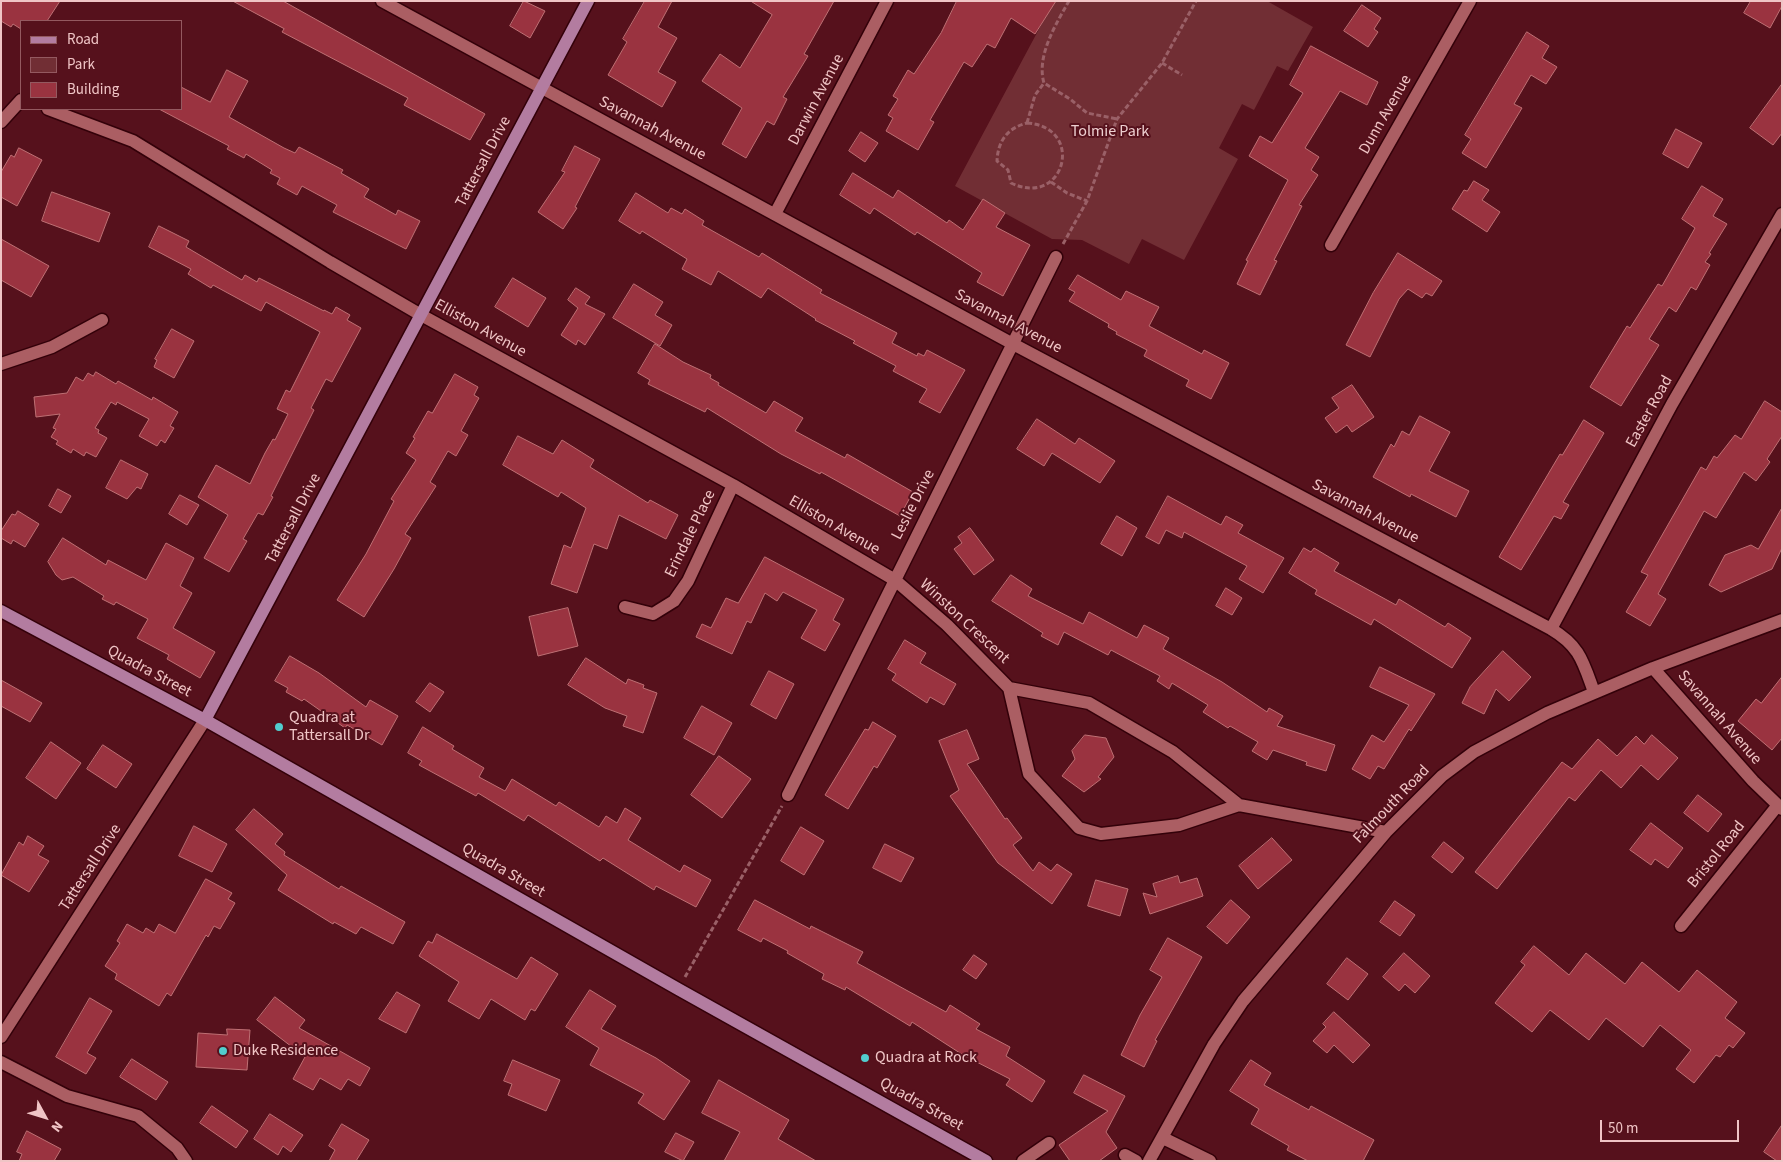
<!DOCTYPE html>
<style>
body{margin:0}
#map{position:relative;width:1783px;height:1162px;overflow:hidden;background:#56111c;font-family:"Source Sans 3",sans-serif}
canvas{display:block}
.frame{position:absolute;inset:0;border:2px solid #f0c5c6;pointer-events:none}
.legend{position:absolute;left:20px;top:20px;width:162px;height:90px;box-sizing:border-box;background:#56111c;border:1px solid #945960;margin:0;padding:6px 9px;list-style:none;font-size:15px;color:#f0c5c6}
.legend li{display:flex;align-items:center;gap:10px;height:25px}
.legend b{width:25px;border:1px solid #945960}
.north{position:absolute;left:20px;top:1092px;width:50px;height:50px;-webkit-text-stroke:4px #56111c;paint-order:stroke;rotate:129deg;font-size:14px;font-weight:700;line-height:20px;text-align:center;color:#f0c5c6}
.north::after{content:'';display:block;margin:auto;width:18px;height:22px;background:#f0c5c6;clip-path:polygon(50% 0,100% 100%,50% 72%,0 100%)}
.scale{position:absolute;left:1600px;top:1120px;width:139px;height:22px;box-sizing:border-box;border:2px solid #f0c5c6;border-top:0;padding-left:6px;font-size:15px;line-height:18px;white-space:nowrap;color:#f0c5c6;-webkit-text-stroke:4px #56111c;paint-order:stroke}
</style>
<div id="map">
<canvas width="1783" height="1162"></canvas>
<div class="frame"></div>
<ul class="legend">
<li><b style="height:6px;background:#b37ca0"></b>Road</li>
<li><b style="height:14px;background:#712e34"></b>Park</li>
<li><b style="height:14px;background:#9a3340"></b>Building</li>
</ul>
<div class="north">N</div>
<div class="scale">50 m</div>
</div>
<script>
const ctx = document.querySelector('canvas').getContext('2d');
ctx.lineJoin = 'round';
function fillPath(path, color) { ctx.fillStyle = color; ctx.fill(path, 'evenodd'); }
function strokePath(path, color, width, dash) { ctx.strokeStyle = color; ctx.lineWidth = width; ctx.lineCap = dash ? 'butt' : 'round'; ctx.setLineDash(dash || []); ctx.stroke(path); }
function write(font, color, halo, rows, align = 'center') {
  ctx.font = font + ' "Source Sans 3",sans-serif'; ctx.lineWidth = 4; ctx.setLineDash([]); ctx.textBaseline = 'middle'; ctx.strokeStyle = halo; ctx.fillStyle = color; for (const [text, x, y, turn = 0] of rows) {
    ctx.save(); ctx.translate(x, y); ctx.rotate((+turn || 0) * Math.PI / 180); ctx.textAlign = isNaN(turn) ? turn : align; if (halo) ctx.strokeText(text, 0, 0); ctx.fillText(text, 0, 0); ctx.restore();
  }
}
fillPath(new Path2D(`
 M1054 1H1267L1313 27 1288 71 1277 66 1254 110 1242 104 1219 148 1238 159 1184 260 1142 239 1129 264 1082 240 1052 239 955 186Z`), '#712e34');
const building = new Path2D(`
 M1 1H60L47 21H21V29L13 24 11 27 1 21Z
 M233 1H283L485 114 470 140 404 105 408 98 282 32 284 29Z
 M524 1 545 11 530 38 510 26Z
 M645 1H672L658 27 677 38 658 72 676 82 662 107 608 75 627 42 623 39Z
 M751 1H834L804 54 808 56 783 97 787 99 774 125 767 121 746 158 722 144 742 108 702 81 720 54 740 68 772 15Z
 M957 1H1056L1035 34 1011 18 995 48 987 44 972 67 964 62 930 120 934 122 918 150 886 131 893 118 888 115 898 99 893 96 908 70 914 74 941 33Z
 M1751 1H1782V6L1770 28 1744 13Z
 M1362 5 1381 18 1374 29 1378 32 1368 47 1344 31Z
 M1527 32 1549 46 1542 58 1557 67 1546 84 1531 75 1514 104 1522 108 1486 168 1462 153 1471 139 1465 135Z
 M1311 46 1378 82 1367 105 1340 91 1305 148 1319 157 1311 170 1318 175 1299 205 1302 206 1274 260 1277 261 1260 295 1237 284 1248 261 1246 260 1288 180 1249 156 1260 136 1272 143 1303 93 1290 85Z
 M227 70 248 81 229 117 284 148 295 153 299 147 343 170 341 173 369 189 364 197 396 215 398 210 420 221 406 249 333 212 337 205 302 186 297 195 277 184 280 178 270 173 272 170 246 154 244 158 227 149 229 146 159 109H181V87L210 102Z
 M1782 84V133L1773 145 1750 128Z
 M1676 129 1702 143 1688 168 1663 154Z
 M861 132 878 143 865 162 849 151Z
 M575 146 600 159 575 207 577 208 563 229 538 212 565 172 562 171Z
 M19 148 42 160 17 206 1 197V172L11 155 14 157Z
 M853 173 893 198 898 190 947 223 949 220 963 230 983 199 1005 213 996 227 1030 245 1003 296 977 282 982 273 917 232 915 235 874 208 870 214 840 195Z
 M1474 181 1489 190 1482 200 1500 212 1487 232 1452 209 1464 190 1467 191Z
 M1702 186 1723 199 1713 216 1727 224 1709 253 1711 254 1705 262 1710 265 1696 290 1691 287 1676 312 1669 307 1649 339 1659 345 1621 406 1590 387 1627 326 1630 328 1658 284 1662 286 1695 228 1682 219Z
 M52 192 110 213 99 242 42 221Z
 M636 193 668 213 671 208 682 214 685 209 704 221 702 225 759 257 762 253 822 290 820 293 897 333 892 343 917 356 918 353 924 356 927 350 965 370 940 413 919 402 927 389 893 371 896 366 853 343 855 341 815 320 816 319 768 288 761 298 718 271 711 285 682 269 687 259 642 231 640 234 619 221Z
 M159 226 189 241 186 247 242 280 245 275 257 282 259 278 324 311V310L332 314 336 307 350 315 347 320 361 328 332 382 326 379 311 408 314 410 271 496 273 497 263 515 258 513 243 539 247 541 229 572 204 558 228 515 198 497 216 465 250 484 265 453 273 439 275 440 288 414 277 409 286 390 290 392 320 332 266 302 261 311 213 285 211 288 188 274 191 269 149 247Z
 M1 239 49 266 31 297 1 280Z
 M1398 253 1442 281 1432 296 1426 293 1422 298 1408 289 1399 299 1370 357 1346 345 1373 293Z
 M1078 275 1121 300 1126 291 1159 307 1149 326 1202 354 1204 350 1229 363 1211 399 1186 386 1189 380 1144 356 1147 350 1116 334 1117 332 1108 327 1109 324 1069 301 1075 292 1069 289Z
 M513 278 546 298 528 327 495 307Z
 M634 284 663 302 655 315 672 325 660 346 613 318Z
 M576 288 590 297 585 304 605 314 585 345 578 340 576 345 561 335 578 308 568 300Z
 M172 329 194 341 174 378 154 367 157 360 155 359Z
 M655 344 683 362 711 375 710 378 719 383 718 385 766 413 774 401 803 418 795 431 845 458 847 454 913 492 900 516 821 472 820 474 781 454 707 408 705 412 648 384 650 380 638 373Z
 M96 372 116 384 118 381 152 400 153 397 178 412 170 426 174 428 165 443 161 440 157 446 139 436 149 419 117 402 116 405 111 402 95 428 99 430 98 433 107 438 96 457 86 452 84 456 73 449 71 453 56 444 58 441 51 437 56 429 53 428 60 414 36 417 34 397 67 393 76 377 83 381 88 373 93 376Z
 M455 374 478 387 474 395 479 398 461 431 468 435 456 456 448 451 430 482 436 486 405 534 411 538 394 569 364 617 337 600 366 554 394 501 391 499 416 460 406 453 415 438 413 437 428 411 432 413Z
 M1352 385 1374 417 1352 432 1347 425 1336 433 1325 418 1339 408 1332 398Z
 M1765 401 1782 412V436L1767 459 1770 462 1756 481 1744 472 1716 518 1704 511 1658 594 1666 599 1650 626 1626 612 1648 575 1641 572 1701 467 1706 470 1714 456 1717 458 1735 435 1741 439Z
 M1420 416 1450 432 1429 471 1469 491 1456 517 1411 494 1410 497 1373 477 1391 444 1394 447 1402 431 1409 435Z
 M1037 419 1075 444 1079 438 1115 461 1100 483 1052 453 1044 466 1017 449Z
 M1584 420 1604 433 1563 502 1569 505 1561 519 1554 516 1521 570 1499 557 1560 454 1562 455Z
 M518 436 553 454 562 440 594 460 590 467 648 503 650 500 678 515 666 539 619 515 607 549 594 544 577 593 551 584 564 545 571 548 586 508 561 492 558 497 503 465Z
 M121 460 148 474 141 489 137 487 127 499 106 488Z
 M58 489 71 496 61 513 49 506Z
 M180 495 199 505 187 525 169 514Z
 M1168 496 1221 525 1226 516 1243 525 1238 533 1284 558 1263 593 1239 579 1247 566 1184 532 1182 538 1166 530 1159 544 1146 537Z
 M1782 508V548L1772 569 1721 592 1709 585 1725 555 1751 545 1758 549Z
 M18 511 39 524 25 547 13 540 11 544 1 538V531L12 514 15 515Z
 M1117 516 1137 528 1122 556 1101 544Z
 M970 528 994 560 974 575 954 549 962 543 958 537Z
 M63 538 106 565 108 560 146 580 166 543 194 558 180 586 192 593 173 628 215 652 200 678 167 659 169 655 137 638 148 619 116 602 114 605 102 599 104 596 73 577 62 580 56 575 48 562Z
 M1304 548 1311 552 1314 548 1339 563 1334 571 1396 605 1399 599 1445 627 1448 623 1471 638 1452 668 1374 619 1371 625 1315 594 1317 590 1289 573Z
 M765 557 844 599 833 620 840 624 825 651 801 638 817 610 783 592 777 601 765 593 751 623 747 621 732 654 696 637 702 624 711 628 726 598 738 603Z
 M1011 575 1032 589 1028 596 1083 624 1089 612 1137 638 1144 625 1169 638 1163 649 1222 682 1267 712 1269 708 1283 716 1277 726 1335 745 1326 771 1306 765 1307 762 1273 750 1267 760 1252 751 1258 742 1230 726 1228 728 1203 712 1208 705 1172 683 1169 689 1157 681 1160 676 1111 650 1108 655 1064 632 1058 645 1041 636 1043 633 992 601Z
 M1226 588 1242 598 1232 615 1216 606Z
 M568 608 578 646 538 656 529 617Z
 M905 640 926 653 920 663 956 684 944 705 930 697 927 703 892 680 896 674 888 669Z
 M1503 651 1531 677 1509 701 1496 689 1484 714 1462 703 1470 687Z
 M290 656 319 673 366 707 370 700 398 716 382 745 347 725 345 728 304 699 302 701 286 692 288 688 275 681Z
 M586 658 626 684 628 679 644 685 643 688 657 693 643 733 623 726 627 716 605 708 568 685Z
 M1380 667 1435 694 1411 731 1409 729 1384 769 1378 766 1370 779 1352 769 1372 735 1384 742 1409 705 1370 687Z
 M769 671 794 684 776 719 751 705Z
 M1782 677V738L1772 750 1738 721 1756 699 1761 703Z
 M1 680 42 703 30 722 1 706Z
 M430 683 444 692 430 712 416 702Z
 M702 706 732 723 714 755 684 738Z
 M873 722 896 736 877 768 874 766 848 809 825 795 865 729 868 730Z
 M423 727 454 746 452 749 484 768 479 777 505 791 512 779 556 806 559 802 599 827 606 816 617 823 625 808 641 818 628 840 680 872 684 865 711 880 696 907 656 886 654 890 603 858 600 861 528 815 524 821 478 793 476 796 419 765 422 761 408 753Z
 M967 730 979 759 967 764 1005 819 1007 818 1022 838 1013 845 1033 871 1039 862 1051 871 1057 864 1072 874 1052 904 998 863 950 796 959 790 939 741Z
 M1085 735 1106 738 1114 757 1098 777 1101 779 1084 792 1062 776 1075 759 1072 751Z
 M1652 735 1678 758 1658 780 1641 765 1621 788 1601 770 1575 801 1569 797 1497 889 1475 872 1562 762 1572 769 1598 739 1617 756 1636 736 1644 744Z
 M51 742 81 763 56 799 26 778Z
 M103 745 132 764 116 788 87 769Z
 M719 756 751 779 722 818 691 795Z
 M1698 795 1722 814 1708 832 1684 813Z
 M254 809 283 834 275 844 285 852 284 855 339 889 341 886 405 922 393 944 361 927 356 934 334 922 333 924 278 890 287 875 236 830Z
 M1651 823 1683 848 1668 868 1655 859 1651 865 1630 850Z
 M194 826 227 844 212 872 179 856Z
 M801 827 824 841 804 875 781 861Z
 M28 836 44 846 38 855 49 861 29 892 1 875 19 842 23 845Z
 M1272 838 1292 860 1258 889 1239 866Z
 M1444 842 1464 858 1452 873 1432 857Z
 M885 844 914 858 901 882 873 868Z
 M1178 876 1180 883 1197 878 1203 896 1150 914 1143 893 1157 897 1153 884Z
 M206 879 232 893 228 899 235 903 220 929 214 926 208 937 206 935 171 996 167 993 159 1006 115 979 117 974 105 966 120 943 117 941 127 924 143 933 146 928 154 933 159 924 175 933Z
 M1096 880 1128 889 1120 916 1088 906Z
 M755 900 810 929 811 926 863 952 857 963 946 1012 950 1005 980 1024 976 1029 1010 1047 1006 1056 1045 1081 1032 1102 1006 1085 1010 1079 963 1055 912 1022 910 1026 846 987 845 990 822 979 824 974 787 953 788 951 763 938 761 942 738 930Z
 M1231 900 1250 917 1227 944 1207 927Z
 M1395 901 1415 915 1400 936 1380 922Z
 M437 934 517 979 531 957 558 974 535 1011 531 1009 525 1020 491 999 479 1019 448 1001 459 982 419 956 428 941 432 943Z
 M1168 938 1202 957 1155 1040 1157 1041 1144 1067 1121 1055 1140 1015 1162 977 1150 970Z
 M1534 946 1569 975 1586 953 1625 984 1642 962 1679 992 1697 970 1737 1002 1725 1018 1745 1033 1733 1048 1729 1045 1720 1057 1716 1055 1694 1083 1676 1069 1691 1050 1660 1025 1643 1047 1606 1018 1589 1040 1550 1010 1532 1032 1495 1003 1525 965 1521 962Z
 M1404 953 1430 976 1415 993 1405 984 1399 991 1383 977Z
 M974 955 987 964 976 979 963 970Z
 M1347 958 1368 974 1348 1000 1327 984Z
 M590 990 616 1006 601 1029 656 1058 690 1081 664 1120 638 1103 644 1094 590 1065 599 1048 566 1027Z
 M397 992 420 1005 406 1033 379 1019Z
 M275 997 305 1020 299 1028 370 1068 360 1086 348 1079 341 1090 320 1078 313 1090 293 1079 305 1057 257 1020Z
 M90 998 112 1011 87 1053 96 1058 86 1074 56 1057Z
 M1334 1012 1370 1045 1353 1063 1334 1045 1327 1053 1313 1041 1326 1027 1323 1024Z
 M227 1029 250 1030 247 1070 196 1067 198 1033 227 1035Z
 M132 1059 168 1082 156 1100 120 1077Z
 M513 1060 560 1080 546 1111 508 1095 512 1084 504 1081Z
 M1251 1060 1271 1073 1264 1085 1309 1110 1311 1106 1374 1140 1363 1161H1308L1287 1150 1289 1146 1251 1124 1259 1109 1230 1091Z
 M1084 1075 1125 1096 1106 1132 1117 1148 1099 1161H1070L1059 1145 1108 1111 1074 1093Z
 M719 1080 789 1120 778 1139 816 1161H724L740 1132 702 1113Z
 M212 1106 248 1131 236 1148 200 1123Z
 M270 1114 303 1135 291 1152 283 1146 278 1155 254 1139Z
 M342 1124 369 1140 356 1161H329L335 1150 329 1146Z
 M1782 1125V1161H1777L1764 1152Z
 M27 1131 61 1149 54 1161H19L22 1154 17 1152Z
 M676 1133 694 1142 683 1161 665 1152Z`);
fillPath(building, '#9a3340');
strokePath(building, '#be7074', 1);
const minor = new Path2D(`
 M382 1 1013 344 1551 629C1580 646 1583 662 1594 692
 M48 109 133 141 330 262 421 315 733 485 895 580 947 625 1009 688 1089 703 1173 752 1239 805 1386 832
 M1 122 21 100
 M775 214 887 1
 M1331 245 1470 1
 M1 364 52 347 102 320
 M625 607 653 614 674 601 688 581 733 485
 M1551 629 1672 404 1782 214
 M1653 668 1753 781 1782 809
 M1009 688 1029 774 1079 828 1101 834 1179 825 1239 805
 M788 795 1056 257
 M1681 926 1778 805
 M1 1037 205 720
 M1 1062 67 1096 138 1116 177 1148 186 1161
 M1163 1138 1210 1161
 M1125 1155 1136 1161
 M1023 1161 1049 1143
 M1149 1161 1214 1044 1243 1001 1386 832 1442 776 1474 752 1547 713 1653 668 1782 620`);
const major = new Path2D(`
 M1 611 205 720 678 989 986 1161
 M205 720 588 1`);
strokePath(minor, '#330109', 15);
strokePath(major, '#330109', 15);
strokePath(new Path2D(`
 M1069 1C1056 24 1036 56 1044 83L1070 99 1087 113 1117 119
 M1162 63 1182 75
 M1027 123C1086 127 1065 209 1011 183L1008 170 997 161C998 140 1008 128 1027 123Z
 M1027 123 1035 95 1044 83
 M1051 182 1067 193 1087 201
 M1063 244 1087 201 1117 119 1162 63 1196 1
 M685 977 782 806`), '#9a6067', 3, [5, 2.5]);
strokePath(minor, '#ab5e63', 12);
strokePath(major, '#b37ca0', 12);
for (const [x, y, r, color] of [
 [279,727,5,"#52cdce"],
 [223,1051,5,"#52cdce"],
 [865,1058,5,"#52cdce"]
]) { const dot = new Path2D(); dot.arc(x, y, r, 0, 2 * Math.PI); ctx.fillStyle = color; ctx.fill(dot); strokePath(dot, '#56111c', 2); }
write('16px', '#f0c5c6', '#56111c', [
 ["Darwin Avenue",817,100,-62],
 ["Dunn Avenue",1386,115,-60],
 ["Savannah Avenue",652,129,28],
 ["Tattersall Drive",484,162,-62],
 ["Savannah Avenue",1008,322,28],
 ["Elliston Avenue",480,329,29],
 ["Easter Road",1650,412,-61],
 ["Leslie Drive",914,505,-63],
 ["Savannah Avenue",1365,512,28],
 ["Tattersall Drive",294,519,-62],
 ["Elliston Avenue",834,526,30],
 ["Erindale Place",691,534,-64],
 ["Winston Crescent",964,622,43],
 ["Quadra Street",149,672,28],
 ["Savannah Avenue",1719,718,49],
 ["Falmouth Road",1392,805,-46],
 ["Bristol Road",1717,855,-51],
 ["Tattersall Drive",91,868,-57],
 ["Quadra Street",503,871,30],
 ["Quadra Street",921,1105,29]
]);
write('16px', '#edcfd0', '#56111c', [
 ["Tolmie Park",1110,132]
]);
write('16px', '#f0c5c6', '#56111c', [
 ["Quadra at",289,718],
 ["Tattersall Dr",289,736],
 ["Duke Residence",233,1051],
 ["Quadra at Rock",875,1058]
], 'left');
</script>
